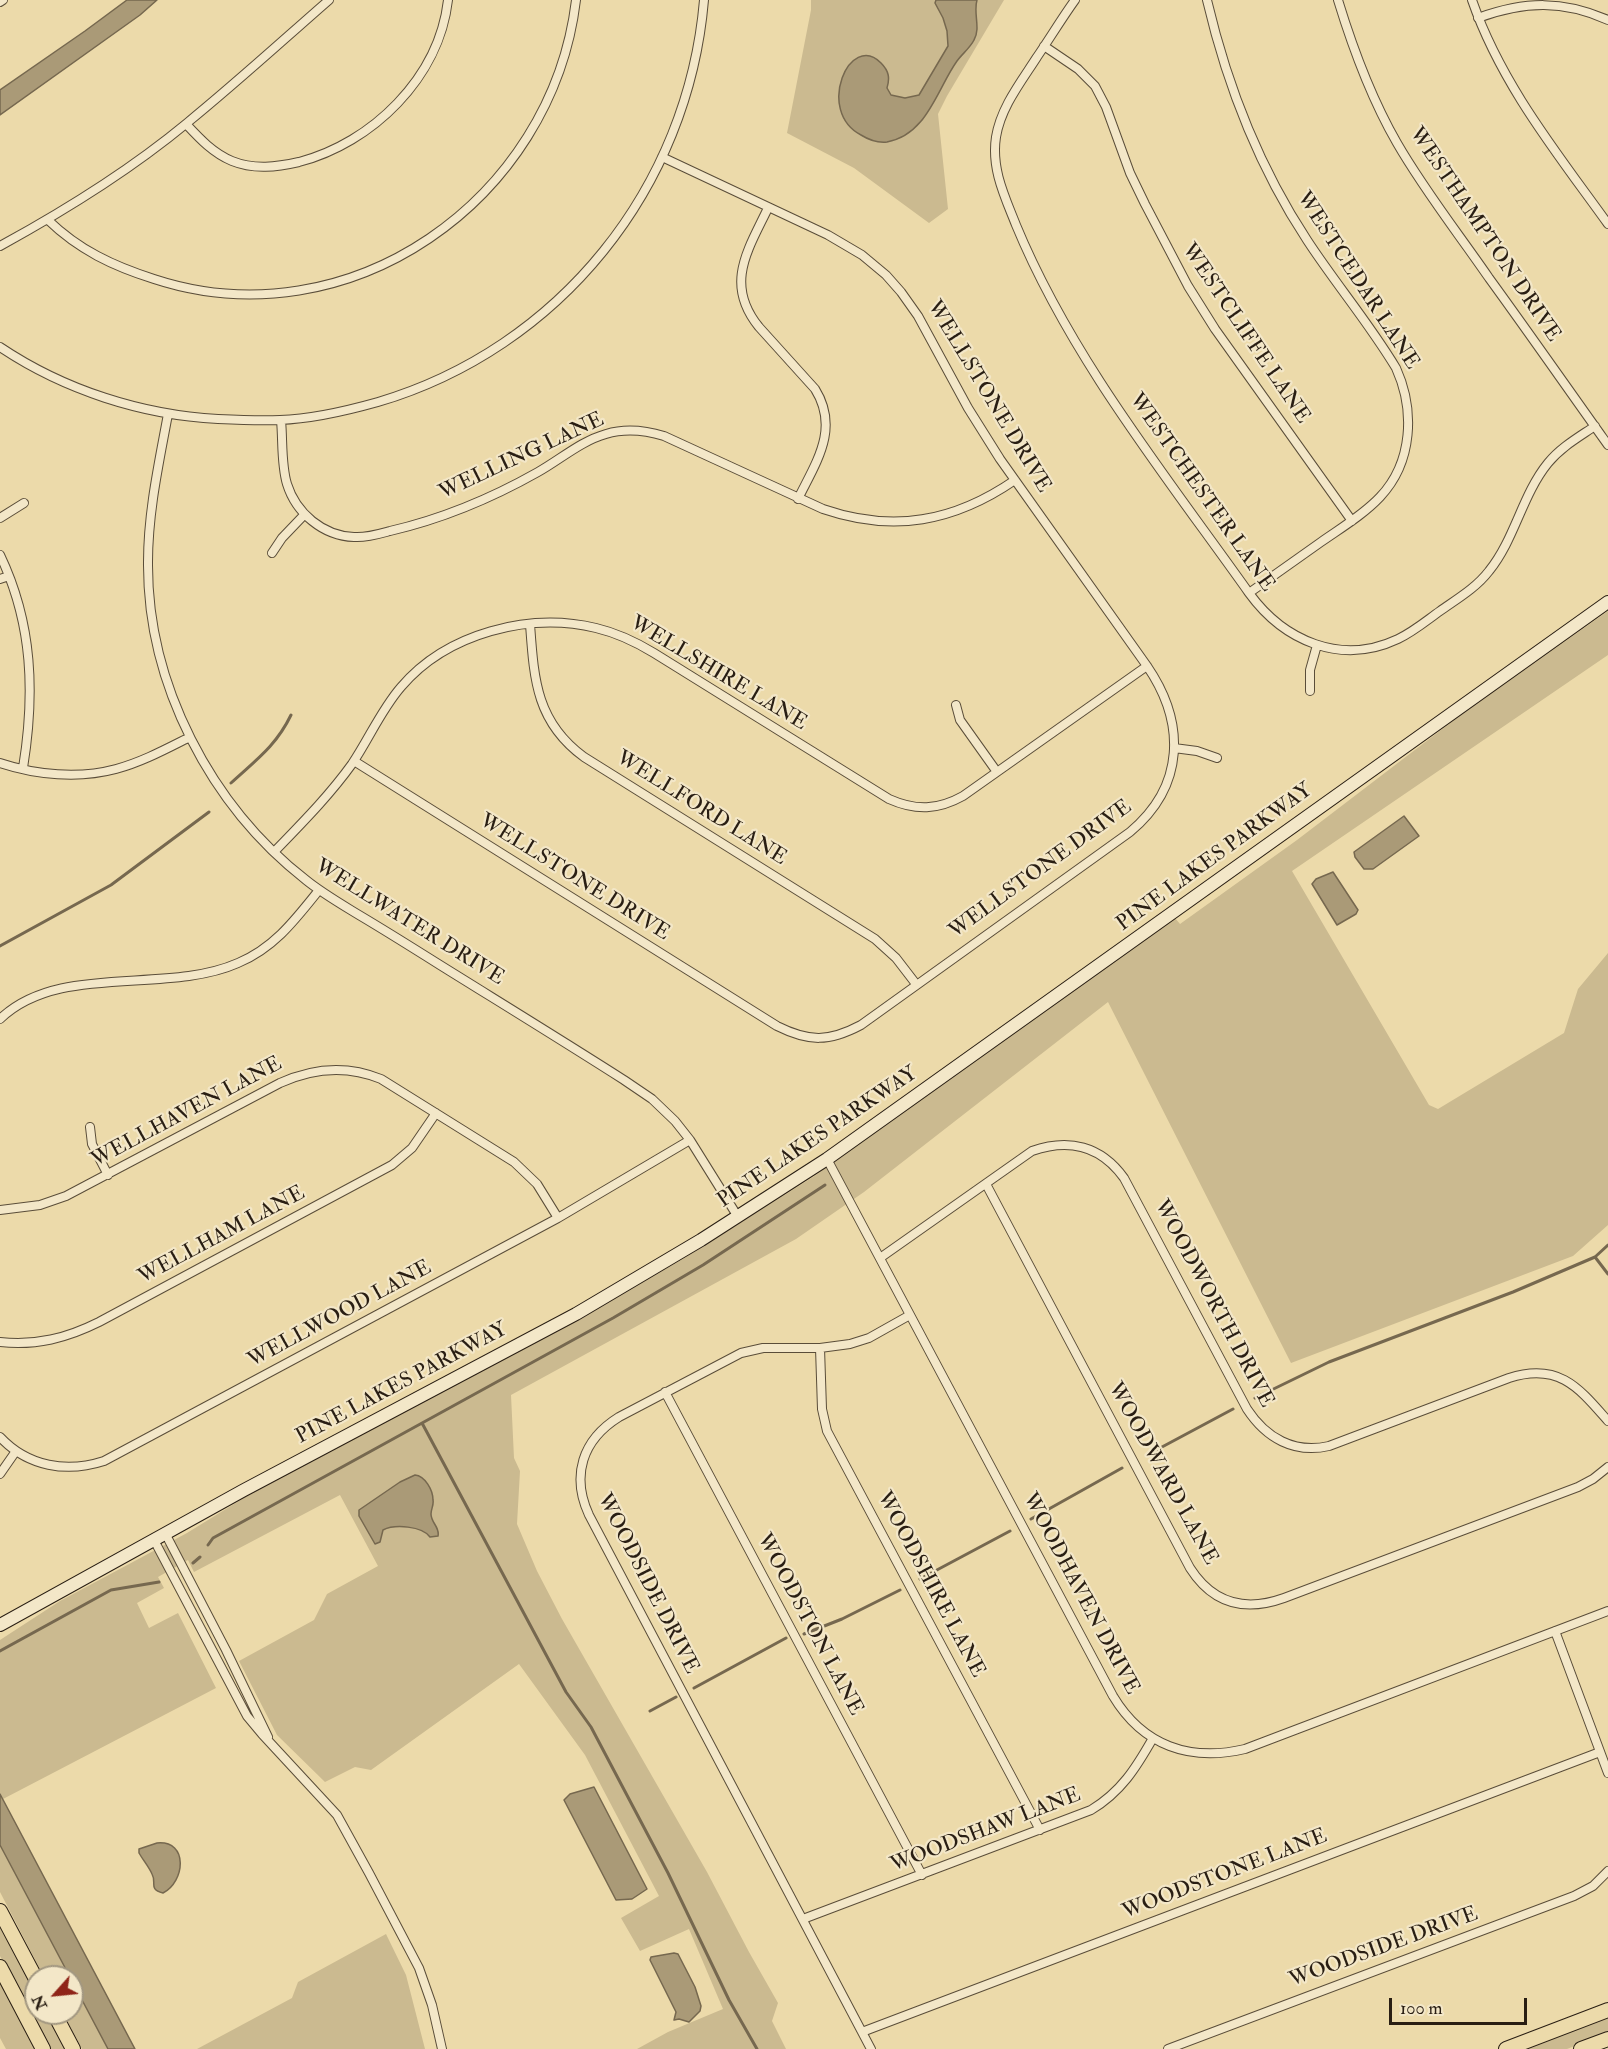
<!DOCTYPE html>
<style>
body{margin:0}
#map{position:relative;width:1608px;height:2049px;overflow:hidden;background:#ecdaaa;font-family:"IM FELL Double Pica",serif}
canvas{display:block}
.north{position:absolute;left:24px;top:1965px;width:60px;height:60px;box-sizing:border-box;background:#f3e7c8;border:2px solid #a29780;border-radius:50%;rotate:243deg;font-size:16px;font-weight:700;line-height:24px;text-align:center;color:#291e13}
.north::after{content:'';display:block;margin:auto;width:21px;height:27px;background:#8f2418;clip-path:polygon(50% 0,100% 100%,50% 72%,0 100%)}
.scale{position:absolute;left:1389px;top:1998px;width:138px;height:27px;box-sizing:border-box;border:3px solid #291e13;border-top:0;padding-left:8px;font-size:18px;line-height:21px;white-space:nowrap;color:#291e13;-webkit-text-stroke:4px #f3e7c8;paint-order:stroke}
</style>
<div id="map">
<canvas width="1608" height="2049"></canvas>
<div class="north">N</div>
<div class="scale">100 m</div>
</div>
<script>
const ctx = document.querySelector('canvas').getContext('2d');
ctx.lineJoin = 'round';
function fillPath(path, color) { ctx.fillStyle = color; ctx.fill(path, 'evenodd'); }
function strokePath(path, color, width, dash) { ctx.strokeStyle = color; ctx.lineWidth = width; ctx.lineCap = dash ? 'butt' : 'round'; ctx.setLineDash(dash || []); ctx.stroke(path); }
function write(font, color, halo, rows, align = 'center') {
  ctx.font = font + ' "IM FELL Double Pica",serif'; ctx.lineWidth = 4.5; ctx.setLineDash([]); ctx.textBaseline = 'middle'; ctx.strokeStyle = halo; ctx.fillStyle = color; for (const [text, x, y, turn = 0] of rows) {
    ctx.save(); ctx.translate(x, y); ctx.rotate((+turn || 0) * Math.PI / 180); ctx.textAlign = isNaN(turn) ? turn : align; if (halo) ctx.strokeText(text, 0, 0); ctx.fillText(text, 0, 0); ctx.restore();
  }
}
fillPath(new Path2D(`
 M811 0H1004L947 96 938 114 948 209 929 223 854 168 787 133 811 10Z
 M1608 611V655L1292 871 1429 1105 1438 1109 1564 1033 1578 989 1608 953V1225L1573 1256 1291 1363 1108 1002 864 1192 796 1239 511 1395 514 1458 520 1471 517 1524 537 1571 562 1619 707 1872 749 1952 778 2003 772 2021 786 2049H637L668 2032 723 2009 689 1929 640 1951 621 1918 659 1896 585 1755 519 1664 371 1770 355 1767 325 1782 277 1735 239 1661 314 1620 327 1594 378 1566 340 1495 194 1572 188 1560 158 1577 164 1588 137 1603 149 1628 178 1613 216 1688 3 1799 0 1794V1640L60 1601 187 1533 247 1496 565 1326 683 1259 813 1177 1175 918 1180 924 1297 840 1458 717Z
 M0 1845 70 1977H44L0 1892Z
 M0 1922 36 1989V2013H49L68 2049H49L0 1956Z
 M386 1934 406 1975 425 2049H197L292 1998 298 1982Z
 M0 1978 38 2049H6L0 2038Z
 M72 1981 108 2049H82L63 2013H72Z
 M1608 2016V2033L1567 2049H1522Z`), '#cbba90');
const water = new Path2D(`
 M127 0H157L140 15 0 115V90L85 31Z
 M936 0H977C973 13 981 28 974 40 970 48 962 54 957 61 937 89 927 135 887 142 878 143 869 140 861 135 815 111 850 31 881 63 889 71 890 78 887 88L891 95 905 98 919 95 948 46 947 31 943 18 935 3Z
 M1404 816 1419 836 1373 869H1364L1355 857 1354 852Z
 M1333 872 1358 910 1356 914 1337 925 1312 884 1316 879Z
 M415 1475C425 1476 433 1490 433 1500 434 1505 431 1509 431 1514 431 1523 440 1527 438 1536L430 1537C422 1526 395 1524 383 1530L380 1542 375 1544 359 1516V1510L400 1482Z
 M594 1787 647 1889 632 1899 616 1900 564 1800 570 1794Z
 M0 1794 135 2049H108L72 1981V1977H70L0 1845Z
 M157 1843C189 1840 185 1882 163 1893 148 1889 157 1883 152 1874 149 1867 143 1860 139 1853V1849Z
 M674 1953 678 1954 695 1987 701 2006 700 2011 689 2022 679 2019 674 2020 676 2012 650 1960 651 1957Z`);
fillPath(water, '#aa9a77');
strokePath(water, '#76684f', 1.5);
strokePath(new Path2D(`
 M231 783C256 760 276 746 291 715
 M0 946 111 885 209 812
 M1595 1257 1608 1274
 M1255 1398 1329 1362 1513 1292 1595 1257 1608 1245
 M422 1423 566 1692 591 1727 668 1873 729 2000 757 2049
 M1147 1455 1233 1409
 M1031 1519 1122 1468
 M208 1545 213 1538 613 1318 703 1265 825 1185
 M193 1563 200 1557
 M920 1579 1010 1531
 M804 1634 842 1619 900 1590
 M0 1651 111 1590 159 1582
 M694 1688 786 1638
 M650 1711 676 1697`), '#76684f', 3);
const street = new Path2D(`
 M1075 0C1062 18 1050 38 1037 57 1021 82 1001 107 996 137 991 169 1005 197 1016 225 1071 358 1166 476 1249 593 1284 641 1341 666 1398 639 1413 632 1426 621 1440 611 1457 599 1476 588 1489 571 1515 539 1522 495 1548 463 1561 447 1579 437 1595 426
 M1207 0C1227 85 1259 167 1307 240 1335 283 1369 323 1396 368 1415 410 1413 462 1380 497 1363 515 1341 528 1321 542 1297 559 1273 576 1249 593
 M1338 0C1353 49 1371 98 1397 143 1424 190 1458 233 1489 278 1529 333 1568 389 1608 445
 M1472 0C1501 84 1557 153 1608 224
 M0 2 3 0
 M1478 18C1525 1 1563 0 1608 20
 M1044 46 1078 69 1095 86 1106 107 1130 173 1145 204 1188 286 1215 329 1352 521
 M186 124C200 139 213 153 232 161 254 170 277 167 299 162 372 143 439 78 448 0
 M768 208C748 250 724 284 759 327L815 389C840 429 816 462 798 499
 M48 220C79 250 113 266 154 279 349 343 552 200 576 0
 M0 246C66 210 129 171 187 123 235 84 282 41 329 0
 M0 347C64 390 142 415 218 419 239 420 260 421 280 420 313 419 346 411 378 402 560 348 688 188 704 0
 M168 414C159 463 148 512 148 562 147 684 211 806 306 880 322 893 341 904 359 915 386 931 413 948 440 965 501 1003 563 1041 624 1080L652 1099 675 1121 690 1140 738 1217
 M281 420C283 441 281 464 287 484 296 513 323 536 354 537 366 538 379 534 390 531 442 519 492 498 538 472 561 459 581 441 606 434 626 428 644 430 664 436L823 509C893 533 954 522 1015 480
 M0 518 24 503
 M272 553 282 538 304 515
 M0 555C33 624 35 694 23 768
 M0 579 9 576
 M530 624C534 679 536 722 584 757L875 939 896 958 916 984
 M1310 691V670L1317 645
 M956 705 960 720 997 772
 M1174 748 1197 751 1217 758
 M354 761 777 1026C809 1042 829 1042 861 1025L1130 832C1185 786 1186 723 1147 666L1000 459 968 408 918 316 901 292 886 275 862 255 828 235 662 157
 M0 763C36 775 79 779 116 769 142 762 166 749 190 737
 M274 852C301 824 329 796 352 764 369 739 381 710 401 687 447 633 529 612 596 628 617 633 636 642 654 653L889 799C916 811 938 810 963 796L1147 666
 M0 1019C59 962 166 995 238 963 274 948 295 920 319 890
 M90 1127 92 1144 108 1175
 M827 1159 1113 1696C1143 1746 1190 1762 1245 1749L1608 1611
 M986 1184 1190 1568C1213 1604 1245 1612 1284 1598L1578 1487 1593 1479 1608 1467
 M0 1210 40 1205 66 1196 280 1083C313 1068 347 1065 381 1079L514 1162 537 1184 558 1218
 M880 1258 1032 1151C1069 1138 1101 1146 1124 1178L1247 1409C1266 1438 1294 1454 1329 1446L1509 1378C1559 1362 1579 1388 1608 1421
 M0 1342C36 1346 67 1338 99 1322L392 1165 412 1148 436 1113
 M820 1348 822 1409 827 1431 1040 1830
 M665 1392 922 1875
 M0 1437C28 1467 67 1473 104 1461L558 1218 690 1140
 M0 1474 16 1451
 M165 1533 226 1650 268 1737
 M154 1540 247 1716 262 1734 337 1815 369 1873 419 1968 432 2005 442 2049
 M1555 1631 1608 1773
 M803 1919 1091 1810C1121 1792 1136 1768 1153 1738
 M862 2032 1600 1752
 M871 2049 589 1515C571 1476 582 1440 619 1417L741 1353 763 1348H820L850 1344 869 1338 910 1315
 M1168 2049 1574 1896 1593 1886 1608 1871`);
const secondary = new Path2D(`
 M0 1625 244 1490 576 1314 701 1240 827 1159 1608 602`);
const primary = new Path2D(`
 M0 1911 36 1979
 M0 1967 43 2049
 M54 2013 73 2049
 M1506 2049 1608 2010
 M1581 2049 1608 2039`);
strokePath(street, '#5a4d39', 10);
strokePath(secondary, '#291e13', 14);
strokePath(primary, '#291e13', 16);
strokePath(street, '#f3e7c8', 8);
strokePath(secondary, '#f3e7c8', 12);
strokePath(primary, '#ecdaaa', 14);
write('21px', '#291e13', '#f3e7c8', [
 ["WESTHAMPTON DRIVE",1484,235,56],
 ["WESTCEDAR LANE",1357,281,57],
 ["WESTCLIFFE LANE",1245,334,56],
 ["WELLSTONE DRIVE",988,397,59],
 ["WELLING LANE",522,457,-25],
 ["WESTCHESTER LANE",1201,493,55],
 ["WELLSHIRE LANE",718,674,31],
 ["WELLFORD LANE",701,809,32],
 ["PINE LAKES PARKWAY",1215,858,-36],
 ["WELLSTONE DRIVE",1041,870,-36],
 ["WELLSTONE DRIVE",574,878,32],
 ["WELLWATER DRIVE",409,923,32],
 ["WELLHAVEN LANE",187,1113,-28],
 ["PINE LAKES PARKWAY",818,1138,-34],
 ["WELLHAM LANE",222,1236,-28],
 ["WOODWORTH DRIVE",1213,1304,62],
 ["WELLWOOD LANE",340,1315,-28],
 ["PINE LAKES PARKWAY",402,1384,-28],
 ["WOODWARD LANE",1162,1474,61],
 ["WOODSIDE DRIVE",647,1584,63],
 ["WOODSHIRE LANE",930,1585,62],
 ["WOODHAVEN DRIVE",1080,1594,62],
 ["WOODSTON LANE",809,1625,62],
 ["WOODSHAW LANE",986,1831,-21],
 ["WOODSTONE LANE",1225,1875,-21],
 ["WOODSIDE DRIVE",1384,1948,-20]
]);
</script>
